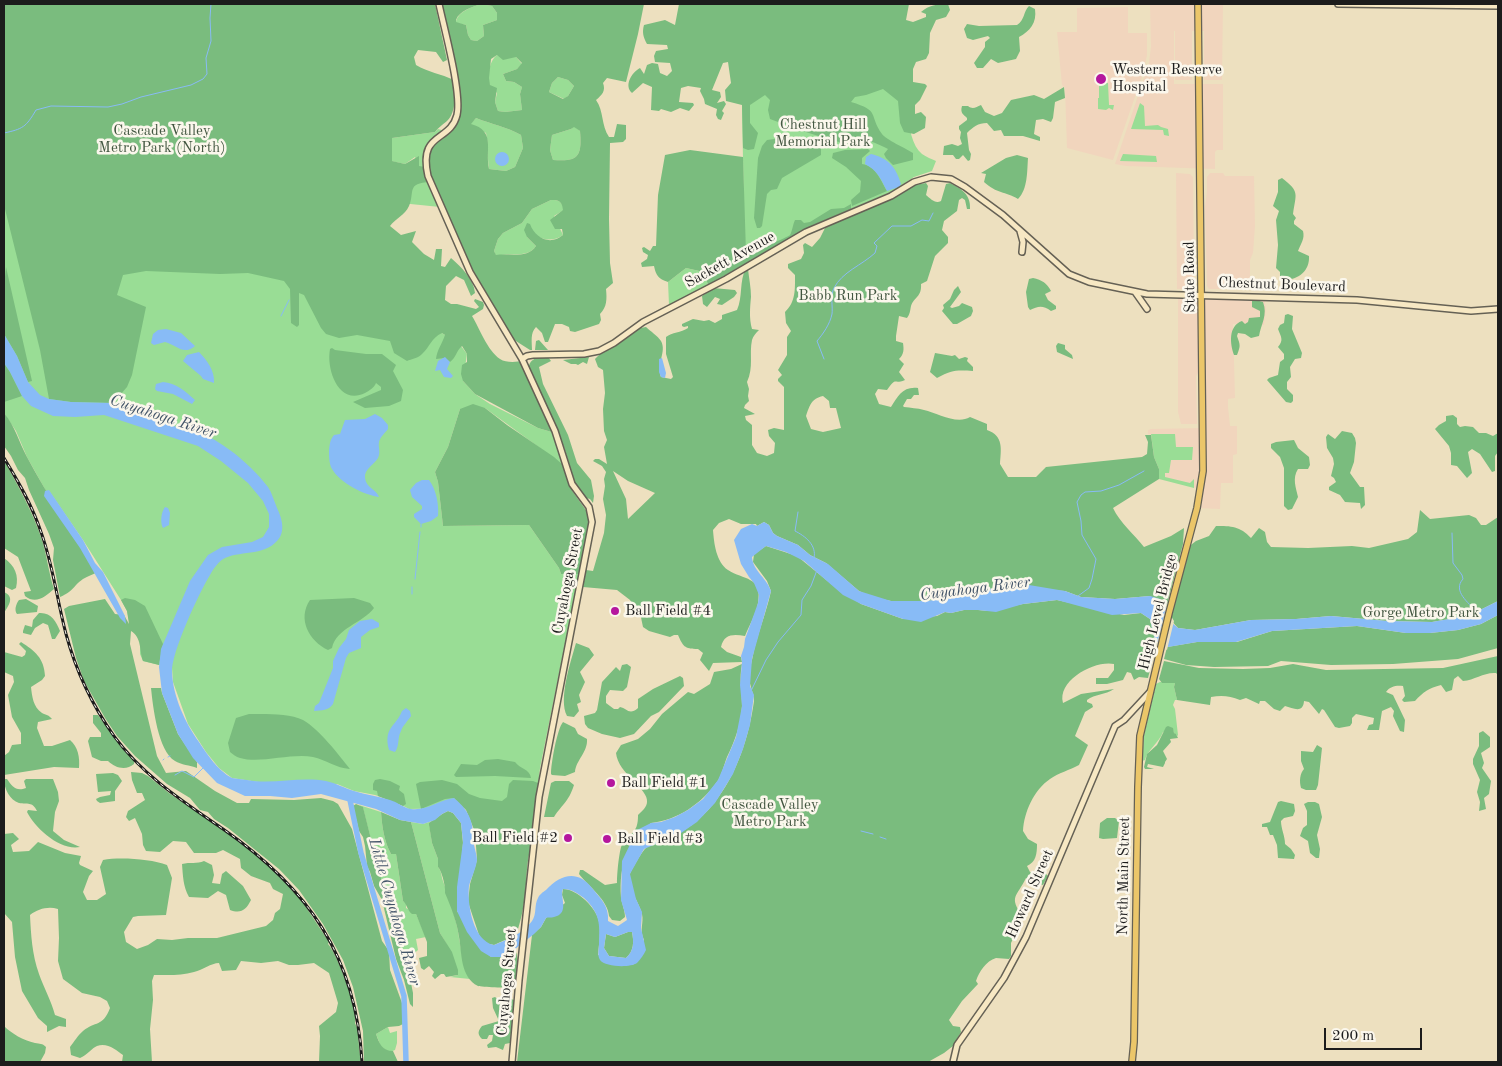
<!DOCTYPE html>
<style>
body{margin:0}
#map{position:relative;width:1502px;height:1066px;overflow:hidden;background:#ede0bf;font-family:"Old Standard TT",serif}
canvas{display:block}
.frame{position:absolute;inset:0;border:5px solid #1c1c1c;pointer-events:none}
.scale{position:absolute;left:1324px;top:1028px;width:98px;height:22px;box-sizing:border-box;border:2px solid #1c1c1c;border-top:0;padding-left:6px;font-size:15px;line-height:18px;white-space:nowrap;color:#1c1c1c;-webkit-text-stroke:4px #fbf7ec;paint-order:stroke}
</style>
<div id="map">
<canvas width="1502" height="1066"></canvas>
<div class="frame"></div>
<div class="scale">200 m</div>
</div>
<script>
const ctx = document.querySelector('canvas').getContext('2d');
ctx.lineJoin = 'round';
function fillPath(path, color) { ctx.fillStyle = color; ctx.fill(path, 'evenodd'); }
function strokePath(path, color, width, dash) { ctx.strokeStyle = color; ctx.lineWidth = width; ctx.lineCap = dash ? 'butt' : 'round'; ctx.setLineDash(dash || []); ctx.stroke(path); }
function write(font, color, halo, rows, align = 'center') {
  ctx.font = font + ' "Old Standard TT",serif'; ctx.lineWidth = 5; ctx.setLineDash([]); ctx.textBaseline = 'middle'; ctx.strokeStyle = halo; ctx.fillStyle = color; for (const [text, x, y, turn = 0] of rows) {
    ctx.save(); ctx.translate(x, y); ctx.rotate((+turn || 0) * Math.PI / 180); ctx.textAlign = isNaN(turn) ? turn : align; if (halo) ctx.strokeText(text, 0, 0); ctx.fillText(text, 0, 0); ctx.restore();
  }
}
fillPath(new Path2D(`
 M1150 4H1223L1222 80H1204V31H1192V80H1175V31H1174V84H1223V150H1217L1215 152V169L1126 166 1115 164 1149 63 1151 47Z
 M1128 7V33H1147V55L1143 74 1113 160 1067 148 1065 88 1062 85 1057 32H1077V8Z
 M1176 173 1190 174 1193 177 1194 286 1190 289H1177Z
 M1210 173H1223L1225 176H1254L1255 226 1253 253 1250 260V289H1209L1207 286 1205 207 1207 192V177Z
 M1202 294 1264 297 1266 309 1264 325 1233 324 1235 398 1228 399V407L1230 426H1237V454L1233 455V483H1221L1220 509 1197 508 1201 489 1159 479V469L1151 435 1148 434V430L1151 429 1204 428Z
 M1178 298H1195L1198 302V373L1196 376 1197 424H1181L1178 412Z`), '#f1d5bd');
fillPath(new Path2D(`
 M4 4 313 159 419 166 415 157 405 164 391 161 392 138 435 132 438 129 445 131 440 207 322 195 442 333 461 346 467 354 463 381 475 394 490 404 538 428 555 433 569 474 540 448 485 408 460 409 448 447 435 472 438 482 443 526 529 525 559 568 561 574H579L540 768 536 806 409 809 396 802 375 795 354 791 337 784 258 782 232 778 219 768 206 752 188 724 173 682 172 668 143 661 140 654V641L138 636 131 630 127 611 121 600 83 540 49 491H46L27 457 16 431 4 413Z
 M481 4 492 6 497 13V20L483 25 484 36 477 41 471 40 468 35 466 25 456 23V21C459 11 472 7 481 4Z
 M741 54 908 55C908 79 902 138 922 154 926 157 932 159 936 161L932 171 914 177 891 192 813 225 745 265Z
 M497 55 516 57 522 64 517 69 503 74 506 81 514 82 522 87 520 94 522 110 505 112 498 111 495 102 497 93C494 90 490 87 489 83 487 74 490 60 497 55Z
 M558 77 568 80 574 86 568 96 564 99 549 92 552 83Z
 M1101 83H1108L1109 105H1114L1113 110 1109 108 1106 110 1098 109V98H1099V86H1101Z
 M1140 103 1144 106 1145 126 1158 125 1161 127 1168 129 1169 136 1164 135 1163 130 1131 129Z
 M476 118C491 124 507 127 521 135L523 148 515 167 506 171 489 169C487 157 489 146 486 133L470 124Z
 M574 126 580 131C582 156 579 162 553 160L550 150 552 135 571 129Z
 M1123 154 1156 156 1157 162 1120 161Z
 M551 200C559 200 562 201 564 210L554 216 563 235C554 242 540 241 533 232L527 237 536 246C527 259 510 252 496 256L494 251 498 239 503 233 522 223 532 209Z
 M686 268 704 272 708 285 669 305 668 282Z
 M1151 434H1175L1176 447H1193L1192 460H1171L1169 473H1165V477L1190 483 1194 479V488L1159 479V469L1154 457Z
 M1160 682 1175 683 1174 687 1177 700H1175L1173 705 1175 709 1178 735V736L1174 733 1173 730 1163 732C1159 743 1147 750 1145 760L1142 761 1144 735 1156 684Z
 M359 805 381 812C382 826 384 841 391 854H396L403 901 406 903V908L416 914 426 937 416 939 418 950 408 959 406 969 403 965 401 947 390 904 380 875 363 808Z
 M432 821 429 823 432 843 438 859V867C442 872 441 876 443 881 449 898 457 921 459 938 462 952 462 966 470 979L450 977 458 975 446 943 440 933 411 822 423 824Z
 M388 1027 390 1033 397 1031V1043L395 1050 390 1052 381 1047 376 1034Z`), '#99dd95');
fillPath(new Path2D(`
 M4 4H435L447 60 443 62 436 52 418 50 414 57 416 65C428 72 441 74 454 80 455 92 457 112 447 121 442 125 439 127 435 132L392 138V161L405 164 419 156V166L425 167C427 129 447 142 456 117 463 98 444 26 439 4H644L638 34 626 82 607 78 603 83C606 91 602 95 596 100 604 111 601 125 609 137H614L617 124 626 125V139L623 142 610 143 609 219 610 263 613 283 606 289C607 299 607 307 600 314L601 320 599 324 575 332 570 331 569 327 562 324H555L548 342H545L542 333 536 327C530 333 532 342 532 350H530L508 336 475 281 430 182C406 183 415 192 409 206 405 215 395 219 390 226L401 235 416 231 412 242 424 254 434 260 436 249H442L441 266 445 267 451 258C461 267 474 279 475 293L471 296 464 280 456 276 446 286 445 300 451 304H457L476 309 479 307 474 301 475 299 483 302 484 305 483 309 472 316C480 329 487 350 500 359 506 363 516 362 523 361L555 431V433L538 428 475 394 463 381 461 374 462 365 467 362V354L462 346C456 351 456 358 450 362L445 358 436 359C437 350 442 344 445 335L442 333C431 338 430 347 422 354 419 358 411 359 407 361L394 353 390 341 357 335 339 338 326 334 321 328 304 295 299 293V325L297 327 291 323 290 289 284 281 248 273 220 274 146 271 123 275 117 295 146 307 132 375 127 387 113 403 71 402 49 399 40 350 4 205ZM481 4 492 6 497 13V20L483 25 484 36 477 41 471 40 468 35 466 25 456 22V20C459 11 472 7 481 4ZM497 55 503 60 516 57 522 63 517 69 503 74 506 81 514 82 522 87 520 94 522 110 505 112 498 111 495 102 497 88 490 85 489 78 491 59ZM558 77 568 80 574 86 568 96 563 99 549 92 552 83ZM476 118C491 124 507 127 521 135L523 148 515 167 506 171 489 169C485 149 496 131 471 124ZM574 127 580 131C582 156 579 162 553 160L550 150 552 135 571 129ZM551 200C559 200 562 201 563 210L550 220 555 229H562L563 235C550 246 535 238 530 224L527 223 524 230 527 237 536 246C528 259 509 253 496 255L494 251 498 239 503 233 522 223 532 209Z
 M679 4H909L906 20 913 22 926 17V14L921 12C929 5 937 4 948 4L950 10 946 17 936 20 930 33 929 53 926 59 916 62 913 69V82L925 84 927 86 920 100 915 105V114L921 112 926 117 925 128 914 134 904 132 900 123 898 101 883 89 866 95 855 97 851 102C881 111 868 114 882 134 885 139 907 149 913 153V160L893 165 886 158 884 154 888 149C882 146 873 141 866 141 859 142 855 145 847 144 821 138 795 128 770 119L768 110 770 100 765 95 750 105V123L758 133 754 149 748 150 743 148 742 105 726 101 725 90 731 83 728 62 723 63 712 90 720 92 721 97 717 103 724 101 726 104 722 111 724 113 721 120 718 119 716 115 717 109 705 104 704 99 700 91 701 88 688 86 681 88 679 102 693 103 694 105 689 111 680 108 671 112 661 109 659 111 651 110 652 87 643 83 632 93C624 86 631 73 640 68L644 74 647 65 652 63 658 64 660 73 667 76 672 71 670 63 655 62 654 56 656 51 668 49 667 45 647 44C643 37 642 32 644 25L665 20 675 25Z
 M1029 6 1035 9C1037 23 1030 31 1019 37L1020 51 1016 59 998 63 991 59 983 68H977L974 63 985 47V42L990 38 988 36 973 40 967 38 964 29 967 24 979 26 1017 25C1025 20 1023 12 1029 6Z
 M1064 87 1065 98 1055 102 1053 118 1051 122 1043 119 1036 120 1034 134 1040 137V141L1023 136H1004L1001 130 994 131 987 123C978 123 973 127 967 133L969 150 971 154 970 160 968 161 963 155 959 159H956L953 155H943L944 146 952 144 958 146 962 144 960 138 961 132 959 129V126L967 120V118C963 114 960 113 962 106H968C973 110 976 107 981 105L985 112 994 116 1002 113 1011 100 1034 95 1044 99Z
 M782 138 799 141 821 148V155L782 178 777 189 771 190 767 194 762 226 760 228H757L754 218 758 158 762 146 767 140Z
 M868 149 870 151 862 158V164C876 166 880 179 887 191L852 206 851 200 860 192 861 181 846 167 832 158 833 153 845 150Z
 M690 150 743 157 746 253 754 252 757 245 762 248C766 246 788 237 790 235 792 232 793 224 795 220H801L804 223 810 222 831 209 844 208 851 204V209L813 225 708 285 704 272 686 268 668 282C658 279 656 275 654 266L642 267 641 263 647 259 648 255 643 252 642 248 644 247 650 251 653 246H656L658 195 665 155Z
 M1017 155 1028 158C1027 171 1028 189 1018 199 1005 191 997 194 984 182L986 174 981 173 1006 158Z
 M1282 178C1300 192 1296 193 1293 214L1296 218 1294 221V224L1303 231C1305 239 1301 243 1298 251L1309 256C1310 273 1295 282 1280 279V272L1276 268 1278 245 1276 220 1279 211 1273 206 1278 192V180Z
 M913 182 915 185 926 183 928 186 926 195C931 199 935 204 941 201L946 184 950 183C962 189 971 195 970 209H967L965 200 962 198 959 200 957 211 944 221 942 230 948 237V243L935 256 927 281 921 284C922 297 914 297 911 306 910 311 910 314 907 318L899 316 896 336V341L903 343C904 350 904 354 899 359L904 364 899 372 905 380C893 385 897 376 887 390L878 389 875 394 879 404 891 407C898 396 903 386 918 388L919 395H914L911 399H907L903 406 904 407C911 408 917 408 924 410 937 413 957 425 970 417L987 424V430C1004 436 1001 449 1000 464L1008 477H1036L1046 467 1142 457 1147 454 1148 442 1145 435H1151L1154 457 1159 469V479L1113 508C1120 523 1134 534 1144 547L1171 536 1184 528 1183 544 1166 608 1165 604 1150 596 1115 599 1081 597 1065 591 1000 587 928 601H891L872 597 859 591 826 563 810 555 798 545 777 536 773 533 769 525 764 522 757 526 756 524H741L729 519 719 523 713 530C714 543 716 562 728 570 743 580 763 576 758 603 756 615 749 625 745 636 733 634 724 634 721 647L727 652 741 657 742 662 713 663 709 671 700 660 703 653 698 649C684 649 683 646 678 635H674L670 637 649 631 643 627 639 608H635L630 600 617 590 583 587 586 570 593 571 604 533 606 515 603 499 605 486 604 479 606 472 602 466 593 461 595 459H599L607 464 604 447 607 440 604 431 603 409 605 393 603 370 598 367 595 359C605 349 632 328 646 327 650 331 658 336 661 341 667 352 656 363 661 377L671 379 673 377 666 354V337C672 332 681 333 688 328V326L684 327 682 326V324L693 319 704 321 709 320 715 323 722 319V315L737 310C743 297 739 281 746 268L748 269C749 278 751 288 751 297 750 308 749 318 752 329L759 330C756 333 753 336 752 340 749 354 754 367 747 382L749 389 748 396 749 401 745 405 744 408 755 414 745 416 746 420 752 425V445L757 453 767 456 774 453 775 443 769 436 768 430 774 428 784 430V387L778 381V379L782 375 778 370 787 355V337L791 331 786 323 785 312C796 302 795 289 795 275L788 268V264L801 259 804 253 803 245 805 243 812 247 820 238 825 228ZM823 396 829 401 830 408H836L841 428 823 432 811 429 806 416C810 405 811 399 823 396ZM613 471 628 481 655 493 628 519 626 499Z
 M6 267 32 381 28 382 17 356 4 334V287Z
 M1033 278C1042 280 1047 283 1051 291L1045 294 1048 300 1056 306V309L1051 311C1043 305 1038 306 1030 310L1028 307 1026 292 1029 279Z
 M958 286 961 292 950 307 952 308 959 306 962 303 972 307 973 311 971 316 957 324H953L942 311 944 308 943 305 950 299 954 290Z
 M713 288 735 290 737 293 734 297 722 305 717 304 720 299 715 297 707 307 703 304 702 296Z
 M1252 299 1263 302C1268 315 1261 324 1259 336L1251 338 1245 334 1238 333 1237 336C1240 345 1241 345 1237 355H1234C1230 344 1228 326 1242 321L1245 324 1248 322 1249 318 1260 317V311L1252 307Z
 M1288 314 1293 316 1292 329 1302 353 1301 358 1295 359 1290 367 1291 377 1287 382V389L1293 395V401L1291 403 1286 402 1267 380 1269 378 1278 375 1280 362 1284 359V354L1278 347C1284 340 1281 337 1278 329L1280 325 1284 323 1285 315Z
 M539 340 548 350H535L536 341Z
 M1058 343 1065 345V349L1072 355 1073 359 1057 352 1056 346Z
 M332 348 335 350 366 354H382L396 365 393 371 403 390 401 401 389 406 365 408 353 402 381 390V387L376 383C374 388 370 390 365 393 339 406 326 370 330 349Z
 M935 353 952 356 955 355 959 359 965 357 968 358 967 361 973 367V371C956 370 952 370 937 378L930 372Z
 M542 355 548 357 551 361 539 367 543 384 568 435 577 463 591 480 594 496 593 503 590 499 586 498 576 486 564 447 529 368C528 361 536 358 542 355Z
 M589 357 587 364 583 362 578 365 576 364H571L563 360Z
 M4 363 10 372 22 396 4 402Z
 M473 404 485 408 507 425 554 457 563 465 573 492 588 513 590 521 579 574H561L559 568 529 525 443 526 438 482 435 472 448 447 460 409Z
 M4 413C15 426 19 442 27 457 48 497 74 534 99 572 93 574 88 576 83 579 72 587 74 591 60 597L53 560 54 548 49 534 29 490 25 478 18 470 11 456 4 446Z
 M1453 415 1457 418V424L1460 427 1465 426 1473 427 1479 433H1486L1493 436 1498 433V452L1495 456V471L1492 472 1480 454 1472 449 1468 452 1472 473 1467 478 1457 466 1451 465V453L1449 446 1435 429 1439 425 1446 421V416Z
 M1342 431 1352 433 1355 438 1356 443 1354 462 1350 473 1360 487H1364L1365 505 1361 509 1360 503 1345 502 1340 495 1329 490V487L1336 482 1334 478 1331 476 1334 464 1333 458 1327 448 1326 437 1328 434 1335 439Z
 M1294 440 1298 448 1309 457 1310 465 1308 469H1298C1292 478 1296 488 1298 497L1292 509 1288 510 1284 506V468L1280 457 1271 448V444L1276 442Z
 M4 460C18 486 33 512 42 540 47 556 49 574 54 589 46 596 36 605 25 596L24 592 31 591 18 557 4 548Z
 M1420 510 1430 519 1469 515 1476 518 1481 525H1486L1498 517V601L1478 611 1455 618 1432 622 1387 621 1331 616 1296 619 1251 620 1195 630 1178 628 1168 617 1187 548 1196 541 1209 536 1216 526C1231 526 1240 526 1251 538L1259 528 1265 532 1267 542 1271 547 1308 548 1352 546 1369 548 1408 539 1417 532Z
 M766 546 797 556 830 583 861 604 903 619 937 616 945 612 951 613 964 610H978L988 611 1023 604 1057 600 1124 615 1141 613 1150 619 1155 639 1157 642 1148 678 1139 677 1134 680 1131 673 1127 672 1123 680 1107 684H1096V678H1108L1114 670V664C1095 660 1057 680 1063 703L1081 694 1114 689C1105 695 1095 694 1087 700V702L1092 704 1093 707 1085 712 1075 736 1088 745 1079 765C1070 770 1058 773 1050 779 1034 790 1024 812 1023 831L1028 839 1037 844C1037 854 1036 862 1027 866L1030 872 1046 874 1048 876 1043 885 1029 881 1026 878C1017 897 1008 896 1023 917L1011 943V956L1009 959C1005 959 1000 958 996 958 986 961 979 972 976 981L978 984 962 1001 949 1020 953 1026 960 1027 961 1032 953 1046 944 1053 928 1062H517L532 935 541 927 546 918 565 903 562 895 563 889C577 889 597 908 599 922 601 932 599 944 598 955L633 965 644 940C639 929 644 924 642 914 639 902 627 887 630 874 631 870 643 850 646 848 650 844 658 844 663 841 684 832 700 821 714 803 737 774 749 737 754 701 754 695 752 692 751 687 748 679 750 668 752 660 756 637 766 614 771 591L767 581 753 562 754 554Z
 M4 558C15 566 19 575 16 588L12 590 4 586Z
 M4 592C15 597 9 605 4 613Z
 M125 598 135 600 145 606 163 644 159 665 143 661C139 649 142 638 131 631L130 644 157 756 166 773 186 771 215 791 237 803H249L251 799 294 800 321 798 333 801 338 804 352 829 382 941 389 951 390 970 402 1003 403 1024 399 1026 388 1027 376 1034C379 1043 382 1051 393 1051L398 1062H364L363 1031 353 987 343 960 323 924 299 890 279 869 228 828 214 819 208 812 200 810 190 798 167 784 135 756 117 736 105 718 84 681 76 658 64 609 69 606 105 599 115 614 124 615 129 624 127 611 121 600Z
 M354 598 370 603 374 608C363 623 336 628 332 648L328 650C309 641 297 619 310 600Z
 M26 599 38 606 37 612 17 614C14 610 16 604 19 600Z
 M39 613C51 612 56 621 60 631L55 639H52L48 625 43 623 35 628 31 635 23 633V631L25 625 32 627 33 620Z
 M1498 615V648L1458 659 1393 664 1331 665 1281 661 1268 666 1214 667 1186 665 1164 659 1167 647 1197 642H1237L1272 631 1357 626 1406 633H1430L1458 630 1481 624Z
 M21 642C35 651 44 658 45 676L42 680 31 687C32 696 33 707 42 713 46 715 49 715 52 719L38 722 37 728 44 746H52L70 740C78 747 80 757 79 768L54 767 4 775V756L9 752 12 745 21 744V733L12 717 8 695 14 682 13 676 4 672V652L22 657 25 655 26 651 19 644Z
 M576 643 589 648 594 655 580 672 585 682 579 695 581 702 577 704 579 711 574 717 567 716C558 699 571 661 576 643Z
 M1498 656V675L1496 673C1484 672 1475 680 1463 681L1458 676 1454 679 1452 690 1446 692 1441 685C1429 688 1423 692 1415 701L1404 702 1402 700 1405 696 1403 686C1397 685 1390 686 1386 692L1393 695 1405 720 1404 732 1400 731 1393 716 1394 711 1391 707 1382 711 1379 730H1367L1369 725 1373 724 1374 718 1356 714 1352 718V723L1350 726 1339 728 1335 727 1324 710 1322 709 1319 714 1309 702 1304 701C1303 714 1293 708 1285 706L1280 711 1274 709 1265 701H1260L1259 704 1246 698 1240 700C1230 696 1222 695 1211 697L1210 705 1177 700 1174 687 1175 683H1162L1159 679 1164 661 1199 668 1243 669 1270 668 1293 664 1326 670 1443 668Z
 M627 664 631 667 627 687 623 691 610 690 606 696V703L614 709H618L620 707C627 708 629 716 638 708V699L653 689 680 676 683 678 684 686 659 712 651 716 634 734 620 738 602 734 588 728 585 724 584 716 595 713 597 710 602 682 616 667 620 671 622 665Z
 M742 664C739 678 742 691 742 706 741 724 735 741 727 757 724 765 722 775 717 782 701 804 678 820 651 823 627 849 619 861 621 898 622 904 625 910 625 917L620 921 612 920 609 916C608 900 588 886 579 874L580 870H583L605 885 617 883C617 874 619 849 623 842 624 839 627 838 629 836 637 830 638 824 638 815 642 811 647 807 647 802 649 789 618 774 616 753L621 745 638 739 650 729 662 714 688 692 694 694 710 684 714 672 731 669Z
 M151 688H161L162 693 178 734 197 762V768C190 765 181 765 175 761 158 751 153 707 151 688Z
 M249 714C265 714 289 713 303 720 320 730 338 754 350 769 336 768 326 760 313 757 291 753 260 764 240 758 236 757 233 754 230 752L228 743 236 718Z
 M93 715H98L121 747 134 761V764C126 771 115 768 108 761H101L92 757 88 741 90 737H101V733L93 723Z
 M563 722 575 728 578 734 587 739C588 752 576 760 575 772L565 776 552 775 551 774C551 764 557 729 563 722Z
 M1168 726 1173 728 1174 733 1176 734 1178 738 1170 739 1171 742 1163 751 1167 759 1165 762V763L1163 767 1148 764 1147 767 1154 769H1145L1144 767 1147 754 1157 745 1166 727Z
 M1483 731 1490 737V747L1481 753 1484 763 1482 768 1491 781 1489 794 1484 798 1486 809 1479 811 1480 802 1477 792 1480 780 1473 764V759L1479 746V733Z
 M1317 745 1322 748 1318 785 1316 790H1306L1301 788C1299 781 1300 773 1304 769L1301 761V751L1313 752Z
 M498 759 515 762C520 769 530 769 531 778L495 776 456 777 454 775 461 764 477 765 485 760Z
 M131 772 142 773 148 776 169 793 244 844 274 869 296 892 329 942 328 944C337 953 359 1012 355 1023L358 1030 359 1047 361 1062H319L320 1036 319 1026 336 1012 338 1003 329 973 314 963 298 965H289L278 961 261 963 241 961 236 970 222 971 219 963C211 963 203 970 194 972 181 976 167 975 154 975L152 981 153 1000 150 1029 152 1062H122L123 1055C116 1050 107 1042 97 1046 92 1048 87 1055 80 1058L71 1055 70 1047C74 1042 78 1035 83 1031 95 1021 103 1027 110 1008L107 1001 100 997 82 993 63 979 58 961 59 938 58 909C48 906 38 909 30 915 31 935 32 954 39 974 44 988 51 1000 55 1015L66 1019V1027L59 1026 47 1032V1026L38 1018 22 991 15 957 12 922 4 913V834L13 833 19 839 11 845 13 852 29 851 38 842 65 853 81 856 79 863 80 865 93 871 89 876 83 892 87 900H97L106 894 100 867 103 860C120 857 151 859 167 865L172 878 166 915 138 916 133 917 124 932 126 942 137 949 148 945 157 939 172 940 188 938H217L266 926 273 920 275 913 280 909 283 894 273 889 270 883 251 876 241 868 240 859 223 850 216 853H194L186 842 173 841 160 852 146 851 143 845 142 834 135 818 129 821 126 817 128 811 145 800 142 793H137L132 780Z
 M113 773 118 775 122 781 115 791V801L100 803 97 801 96 799 100 797 110 795 111 791 98 792 96 774Z
 M4 779H7C12 786 16 792 26 788L24 781 26 779H53L58 792 59 801 55 812 53 831 64 840 80 847C60 851 35 828 27 812L28 810 37 811C32 801 28 805 19 803 10 800 4 789 4 779Z
 M380 779 390 781 400 786 399 790 404 794 406 804 403 806 378 796 377 791 373 790V784L375 780Z
 M442 780 457 784 469 794 480 798 502 801 507 797 509 784 513 780 533 781 538 783 531 848C527 860 527 871 526 884 525 901 522 918 516 935L494 945 485 943 479 935 468 902 470 884 477 860 475 832 466 810 454 798 445 799 421 809 416 784 420 782Z
 M555 781H569L574 785C568 803 563 803 554 817H544L551 783Z
 M1281 801 1294 804 1295 811 1293 816 1284 818 1281 821C1281 829 1285 836 1285 844L1291 849 1295 855 1294 859 1278 858 1277 845 1273 835H1270L1267 827H1262V824L1270 822 1278 802Z
 M1308 802H1315L1319 804 1322 817 1317 835 1320 849 1319 858H1316L1310 853 1308 841 1300 836 1303 828 1307 825V811L1304 804Z
 M356 804 363 807 380 875 390 904 401 947 403 965 410 978 413 993V1007L410 1004 404 980 396 959 382 900 374 886 370 872 367 866 365 846 363 837 359 831 353 806Z
 M448 811 453 813 461 823 463 843 457 911 491 957H502L515 949C520 961 518 977 513 988 507 988 482 987 478 986 460 977 462 953 459 937 457 922 451 907 445 893 446 888 442 871 438 867V859L432 843 429 825V823C435 819 441 814 448 811Z
 M381 812 400 820 411 822 440 933 452 952 458 970V975L446 977 444 974H441L435 979 432 976 434 972 429 966 424 970 421 968 419 958 427 956V942L416 914H412C407 910 407 904 403 901L396 854H391C384 841 382 826 381 812Z
 M1107 818H1115L1119 821 1117 838 1103 839 1099 838 1100 823Z
 M204 861 212 865 214 875 212 883 220 884 222 874 226 871 243 886 251 900C246 910 241 914 230 910L226 895 218 891 208 898 189 897C183 886 183 876 182 864 190 862 197 864 204 861Z
 M628 932H632C634 942 634 951 626 958L609 956 604 948 606 934 615 937Z
 M495 997 499 1000 508 998 514 1000 510 1043 505 1044 503 1050 496 1047 488 1048 487 1045 492 1041 493 1035H489L487 1039H482C477 1034 478 1031 482 1026L499 1021 493 1008 492 998Z
 M4 1026C12 1034 23 1040 35 1043 40 1044 42 1043 46 1047L45 1053 40 1062H4Z`), '#7abc7e');
fillPath(new Path2D(`
 M495 159a7 7 0 1 1 14 0a7 7 0 1 1-14 0Z
 M871 154C888 158 896 167 901 184L899 187 887 191C881 179 877 170 865 164L866 157Z
 M166 329 181 333 195 346C183 356 177 345 165 342L154 345 151 343 153 334 158 330Z
 M4 334 17 356 28 382 40 395 49 399 71 402 113 403 179 428C210 429 250 463 268 487 272 493 274 501 277 508 281 516 285 528 280 537 267 557 243 550 225 558 219 561 213 569 210 575 199 593 171 653 172 672 173 697 185 722 199 742 207 754 218 771 232 778 236 779 242 779 247 780 274 785 299 776 326 781 336 783 344 788 354 791 366 795 378 796 390 800 397 802 404 808 411 809 427 811 439 800 454 798 472 813 473 824 474 845 475 850 477 856 477 860 476 869 471 878 469 886 467 904 473 941 494 945 507 940 524 933 532 921 537 914 534 905 538 898 539 895 543 892 546 890 560 875 577 869 592 888 601 899 609 906 608 921L618 926 627 920 621 900 622 861 637 830 651 823 661 822 675 817 688 810 703 799 718 780 736 737 742 706 740 685 742 662 741 656 744 647 745 639 758 603 759 595 754 583 749 577 741 564 734 540 741 529 752 524 757 526 764 522 769 525 773 533 777 536 798 545 810 555 828 564 859 591 891 601H928L1000 587 1029 585 1065 591 1081 597 1115 599 1150 596 1160 599 1165 604 1168 617 1172 623 1178 628 1195 630 1251 620 1296 619 1331 616 1387 621 1432 622 1455 618 1478 611 1498 601V615L1481 624 1458 630 1430 633H1406L1357 626 1272 631 1236 642H1197L1168 647 1160 644 1155 640 1150 619 1141 613 1112 615 1057 600 1023 604 996 612 978 610H964L951 613 945 612 921 622 903 619 861 604 843 595 804 561 786 552 766 546 752 557C753 571 767 578 771 591L752 659 750 686 754 695 750 725 743 749 733 774 715 803 697 822 681 833 644 849 630 874 636 899 642 912 641 928 646 950C644 954 641 959 637 963 630 968 605 967 600 960 597 955 599 949 599 944 600 924 600 913 584 898 577 893 572 889 563 889L562 892C562 901 568 914 554 917 551 918 548 917 546 918L541 927 534 934 510 953 503 957H491L481 951 467 932 457 911V887L463 842 461 823 453 813 448 811 442 814 435 820 423 824 400 820 376 809 321 794 292 798 270 796H245L217 783 193 758 178 734 162 693 159 667 161 649 190 581 208 555 222 547 252 542 263 537 269 527V514L263 501 248 483 221 461 198 446 104 415 75 417 53 416 31 406 22 396 10 372 4 363ZM628 932H632C634 942 634 951 626 958L609 956 604 948 606 934 615 937Z
 M199 352C207 360 215 371 214 383L203 379 201 376 183 361 187 355Z
 M445 357 450 362 447 369 453 376 451 378 444 377 440 370 435 371 438 361Z
 M662 358 666 373 665 378 661 377 659 372V359Z
 M163 382C176 383 185 391 195 400L192 404 173 394 157 391 155 389 156 384Z
 M375 414 382 418 388 425V429C385 433 380 437 379 442 378 448 381 452 378 458 374 465 364 469 365 478 366 488 376 489 379 497 364 495 340 483 332 469 329 464 329 455 329 450 330 443 330 440 334 435L340 434 345 420 365 419Z
 M422 480H429C436 489 439 504 438 516L431 521 421 524 414 517V514L422 509V506L412 497 410 490 416 483Z
 M49 490 83 540 95 563 103 572 125 616 126 624 120 618 80 548 44 496 45 491Z
 M165 507 168 508 170 513 169 525 163 528C160 523 161 512 165 507Z
 M372 619 379 623V627L370 630 361 637V648L349 653 346 658 333 704C328 711 322 710 314 711L315 706 319 703 333 668V661L339 648 346 639 349 630 360 621Z
 M406 708 410 711 411 716C408 721 403 725 401 731 397 738 400 745 395 752L389 750C383 727 396 727 402 711Z`), '#88bbf6');
fillPath(new Path2D(`
 M1167 603 1171 616 1174 621 1167 650 1157 644Z`), '#ede0bf');
strokePath(new Path2D(`
 M4 133C23 129 26 127 36 110L51 106 108 107 122 104 141 97 191 85 203 79 207 74 206 58 211 41 210 18 211 4
 M281 316 289 300
 M824 359 817 341C823 334 830 324 832 314 833 307 830 296 834 288 842 272 862 265 875 253L877 246 874 243 892 226H911L922 220 929 221 933 213
 M798 512 795 531C805 536 817 545 814 558
 M421 527V524
 M1452 533 1453 563 1462 575 1463 579C1452 591 1469 603 1476 611
 M415 579 420 532
 M412 594V587
 M1078 596 1089 588 1092 579 1096 559 1082 535 1081 521 1077 502 1081 495 1085 492 1101 491 1119 485 1144 471
 M751 691 766 660 778 642 801 615 802 600 811 586 817 570
 M168 757 170 756
 M163 760 164 759
 M175 775 182 771 194 777 204 767
 M861 831 873 834
 M880 837 886 839`), '#88bbf6', 1);
strokePath(new Path2D(`
 M350 800 361 853 404 996 406 1062`), '#88bbf6', 5.5);
const secondary = new Path2D(`
 M439 4C444 28 462 93 457 115 450 143 418 131 428 176L470 272 522 359 555 431 572 484 589 507 592 522 539 797 519 980 512 1062
 M1338 4 1498 6
 M1020 231 1023 242 1022 252
 M1135 292 1147 309
 M522 359 527 356 533 355 584 354 599 351 614 343 643 322 726 279 806 232 891 196 914 182 931 177 951 179 965 187 1003 215 1069 274 1089 282 1147 294 1357 300 1471 311 1498 309
 M953 1062 957 1045 1004 978 1026 937 1115 726 1124 720 1150 692`);
const primary = new Path2D(`
 M1132 1062 1134 1042 1138 787 1140 736 1169 613 1197 508 1203 471 1198 4`);
strokePath(secondary, '#656155', 8);
strokePath(primary, '#656155', 8);
strokePath(secondary, '#f7e8c3', 5);
strokePath(primary, '#ebc669', 5.5);
const rail = new Path2D(`
 M4 458C18 481 32 505 41 532 53 565 57 600 66 634 76 671 92 705 114 736 142 775 184 802 223 829 308 888 356 956 362 1062`);
strokePath(rail, '#1c1c1c', 3);
strokePath(rail, '#fbf7ec', 1, [4]);
for (const [x, y, r, color] of [
 [1101,79,6,"#b5179e"],
 [615,611,5,"#b5179e"],
 [611,783,5,"#b5179e"],
 [568,838,5,"#b5179e"],
 [607,839,5,"#b5179e"]
]) { const dot = new Path2D(); dot.arc(x, y, r, 0, 2 * Math.PI); ctx.fillStyle = color; ctx.fill(dot); strokePath(dot, '#fbf7ec', 2); }
write('15px', '#1c1c1c', '#fbf7ec', [
 ["Western Reserve",1112,70],
 ["Hospital",1112,87],
 ["Ball Field #4",625,611],
 ["Ball Field #1",621,783],
 ["Ball Field #2",558,838,"right"],
 ["Ball Field #3",617,839]
], 'left');
write('15px', '#425640', '#fbf7ec', [
 ["Chestnut Hill",823,125],
 ["Memorial Park",823,142],
 ["Cascade Valley",162,131],
 ["Metro Park (North)",162,148],
 ["Babb Run Park",848,296],
 ["Gorge Metro Park",1421,613],
 ["Cascade Valley",770,805],
 ["Metro Park",770,822]
]);
write('15px', '#1c1c1c', '#fbf7ec', [
 ["Sackett Avenue",730,260,-29],
 ["State Road",1190,277,-91],
 ["Chestnut Boulevard",1282,285,2],
 ["Cuyahoga Street",568,581,-79],
 ["High Level Bridge",1158,612,-76],
 ["North Main Street",1124,876,-89],
 ["Howard Street",1030,894,-66],
 ["Cuyahoga Street",507,982,-85]
]);
write('italic 16px', '#425468', '#fbf7ec', [
 ["Cuyahoga River",163,417,18],
 ["Cuyahoga River",975,589,-7],
 ["Little Cuyahoga River",394,912,74]
]);
</script>
